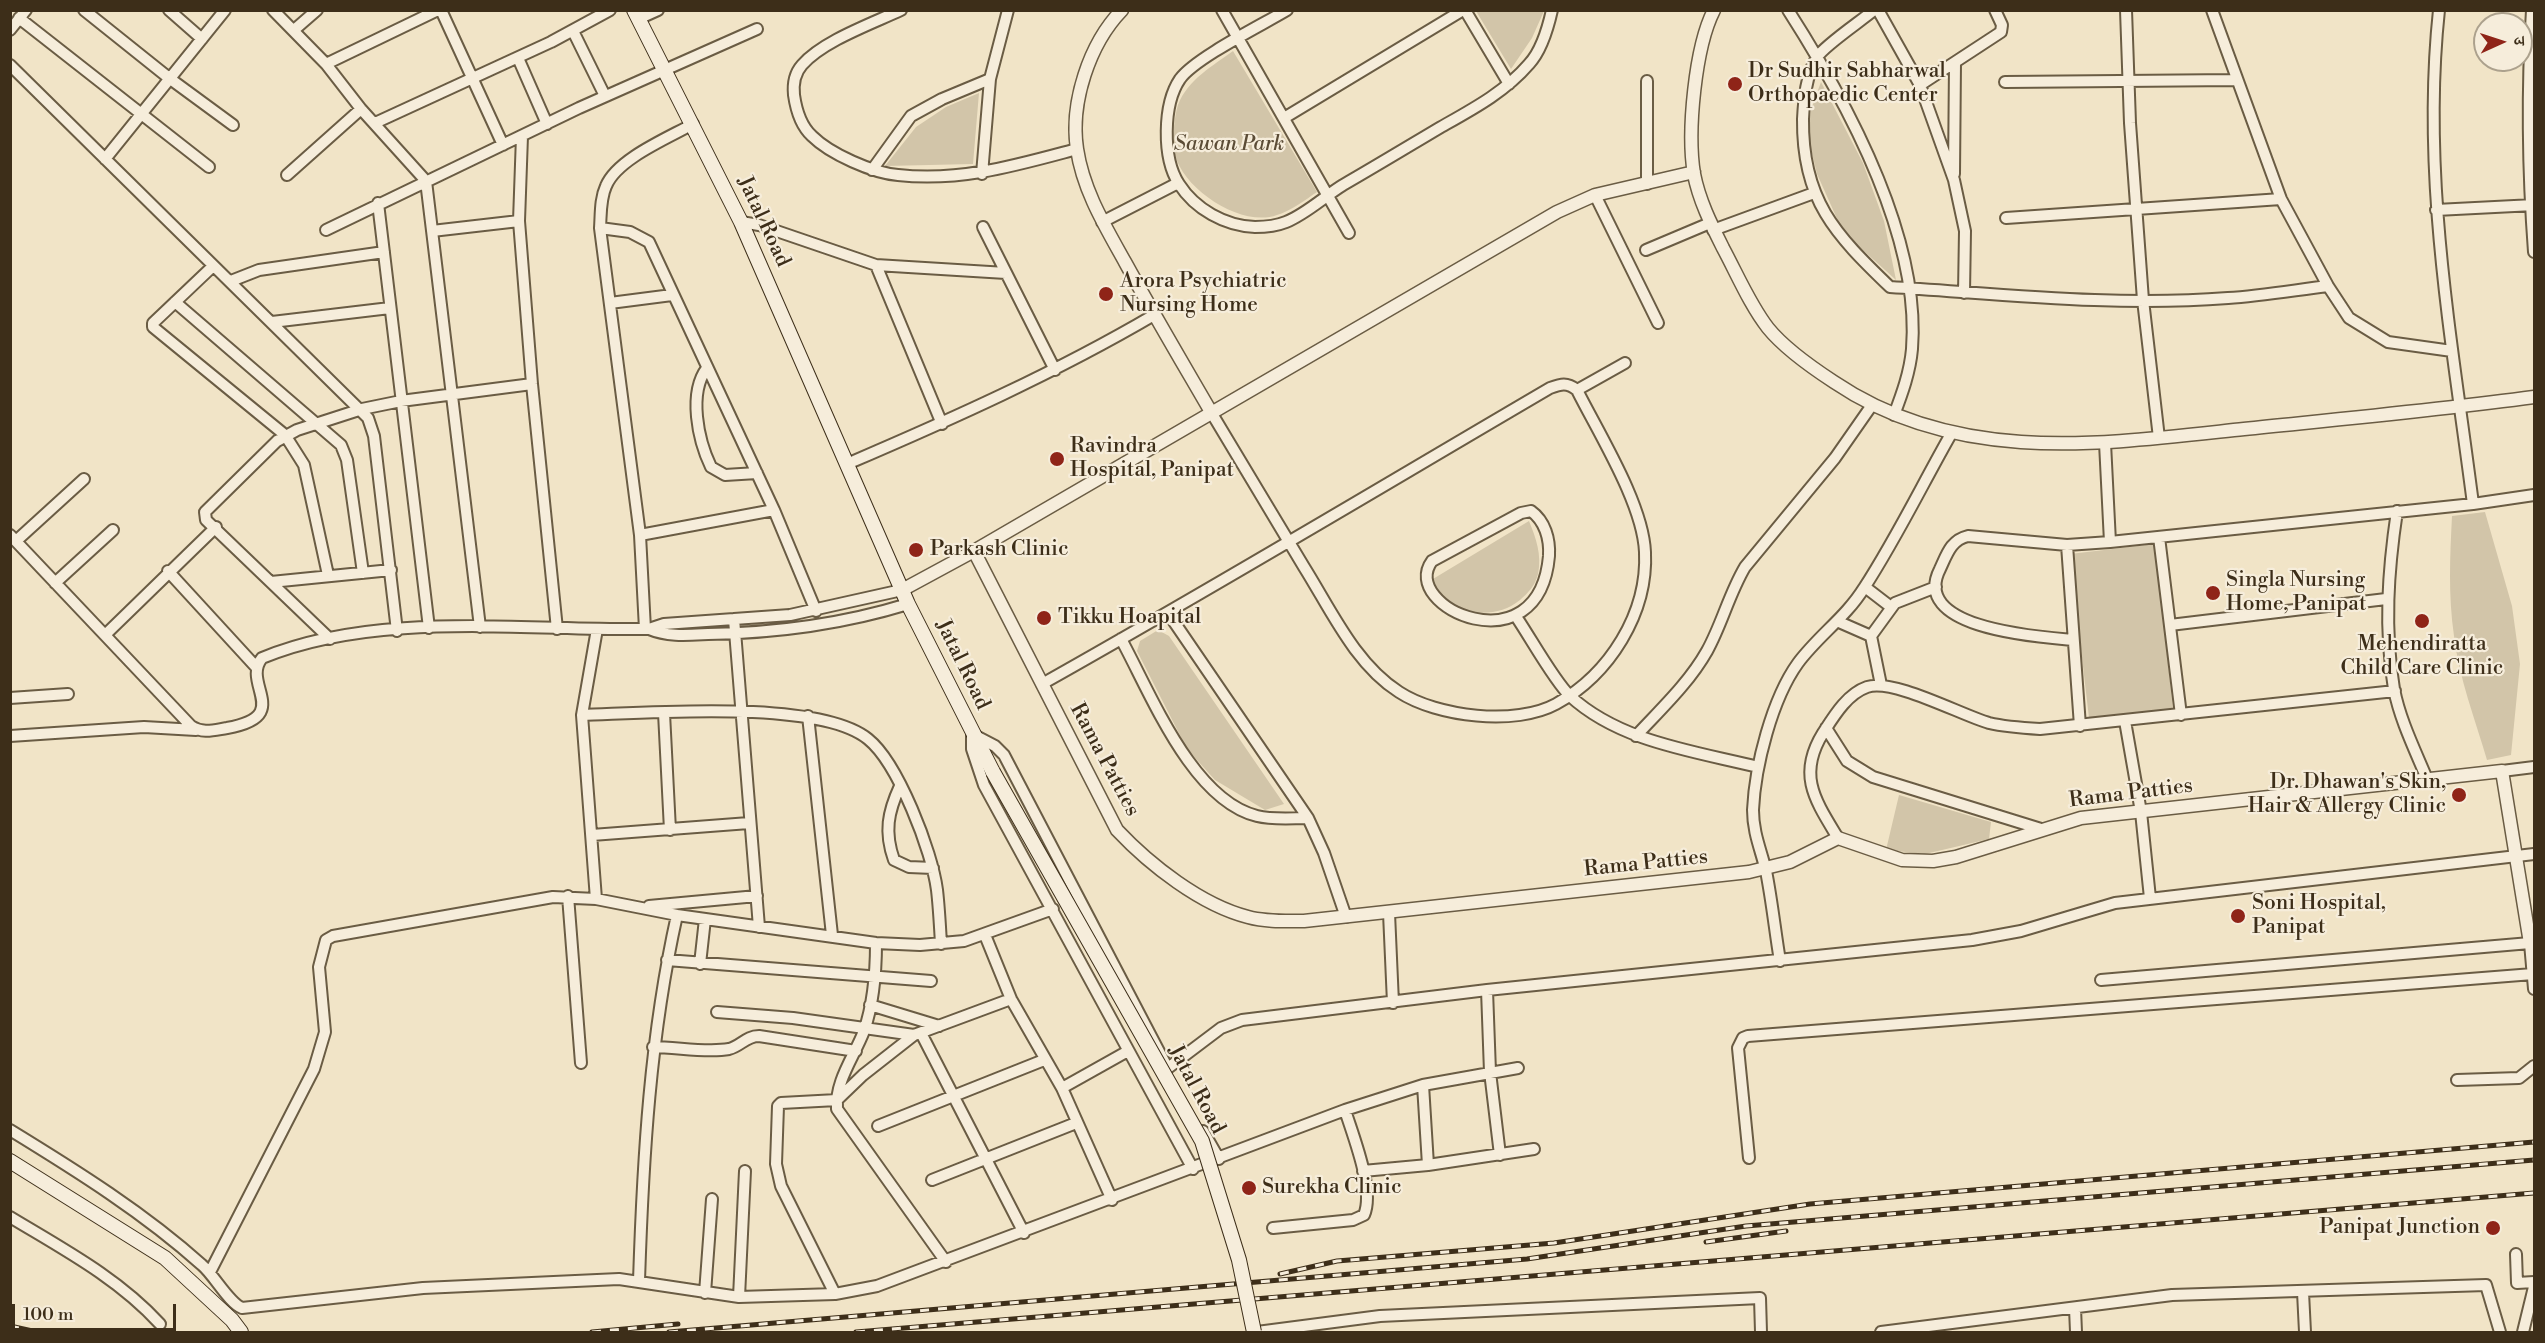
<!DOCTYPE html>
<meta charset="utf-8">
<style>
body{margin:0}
#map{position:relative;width:2545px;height:1343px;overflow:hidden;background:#f1e4c7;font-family:"Libre Bodoni","Noto Serif Devanagari",serif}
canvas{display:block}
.frame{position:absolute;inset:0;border:12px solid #3d2e19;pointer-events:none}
.north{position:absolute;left:2473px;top:12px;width:60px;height:60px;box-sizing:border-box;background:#f6eddb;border:2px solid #aca18d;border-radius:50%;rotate:87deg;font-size:16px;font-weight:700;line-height:24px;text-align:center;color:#3d2e19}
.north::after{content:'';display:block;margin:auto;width:21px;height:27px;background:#8f2418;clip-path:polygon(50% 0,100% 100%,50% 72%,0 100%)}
.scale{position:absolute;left:12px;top:1304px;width:164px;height:27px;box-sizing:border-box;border:3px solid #3d2e19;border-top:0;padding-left:8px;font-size:18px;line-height:21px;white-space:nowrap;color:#3d2e19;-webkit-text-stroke:4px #f6eddb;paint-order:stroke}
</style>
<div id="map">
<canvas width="2545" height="1343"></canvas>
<div class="frame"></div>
<div class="north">उ</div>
<div class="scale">100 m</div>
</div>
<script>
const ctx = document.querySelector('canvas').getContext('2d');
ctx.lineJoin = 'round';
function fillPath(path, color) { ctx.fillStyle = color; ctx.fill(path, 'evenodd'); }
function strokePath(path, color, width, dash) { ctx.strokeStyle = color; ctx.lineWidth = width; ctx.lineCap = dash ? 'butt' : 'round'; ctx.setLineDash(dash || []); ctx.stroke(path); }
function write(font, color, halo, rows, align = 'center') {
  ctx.font = font + ' "Libre Bodoni",serif'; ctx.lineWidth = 4.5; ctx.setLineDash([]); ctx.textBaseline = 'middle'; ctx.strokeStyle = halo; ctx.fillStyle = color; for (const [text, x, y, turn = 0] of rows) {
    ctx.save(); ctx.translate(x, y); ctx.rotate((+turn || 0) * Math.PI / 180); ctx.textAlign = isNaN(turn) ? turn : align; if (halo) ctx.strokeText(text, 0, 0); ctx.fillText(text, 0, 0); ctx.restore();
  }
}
fillPath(new Path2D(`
 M1476 11H1544L1532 38 1511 69Z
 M1233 51 1317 192C1305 200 1291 211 1277 215 1242 228 1184 190 1175 155 1172 142 1174 117 1178 105 1188 79 1213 66 1233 51Z
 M1821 82 1863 163 1884 221 1896 280 1843 232 1817 174 1808 137 1811 109Z
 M979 93 973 164 885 166 916 127 946 107Z
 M2485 512 2512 606 2520 664 2511 755 2487 760C2475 719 2459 678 2454 636 2448 595 2450 556 2452 516Z
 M1529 521C1536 538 1542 555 1538 574 1535 586 1528 593 1520 600 1498 618 1466 616 1442 600 1437 596 1432 588 1428 582Z
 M2155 544 2173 709 2089 718 2070 554Z
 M1158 630 1169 636 1284 804 1265 810 1215 780 1187 749 1137 651 1140 641Z
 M1899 795 1991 822 1989 839 1925 854 1886 850Z`), '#d2c5a9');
const minor = new Path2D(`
 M84 10 169 78 233 125
 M169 10 202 39
 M273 10 326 64 361 109 426 181 480 627
 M441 10 503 145
 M901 10C871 24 823 41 802 65 794 74 793 85 794 95 796 109 801 126 812 136 830 154 873 173 898 175 961 182 1017 165 1077 149
 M1222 10 1349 233
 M1287 10C1262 25 1195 58 1180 79 1163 104 1162 158 1179 184 1195 209 1225 226 1255 227 1266 227 1276 226 1286 222 1306 214 1325 196 1343 185 1376 166 1409 146 1441 127 1473 109 1505 92 1529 64 1542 50 1548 28 1552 10
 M1465 10 1509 84
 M1788 10C1847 102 1921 237 1912 349 1910 372 1902 394 1894 415
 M1874 10C1861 21 1825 45 1817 57 1806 75 1804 99 1803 119 1802 200 1835 234 1890 287 2002 294 2115 307 2228 298 2261 296 2295 290 2328 286
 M1878 10 1920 85 1954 180 1965 231 1964 293
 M2126 10 2130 123 2143 300 2159 438
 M2212 10 2281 199 2328 286 2349 318 2388 342 2452 351
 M2439 10C2421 177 2452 340 2473 504
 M2532 10C2527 90 2528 172 2534 252
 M19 18 209 167
 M638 19 658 10
 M10 30 26 10
 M294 30 317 10
 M573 31 605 96
 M518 58 547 124
 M326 64 438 10
 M10 65 368 418 374 436 397 631
 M1647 81V184
 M2005 82 2236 80
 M1920 85 2001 32 2002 25 1995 10
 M1284 118 1463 10
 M375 123 551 42 610 10
 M522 136 519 221 532 384 557 629
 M105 159 225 10
 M872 170 911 116 942 99 990 79
 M982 174 990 79 1008 10
 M1954 174 1955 63
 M287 175 361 109
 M1595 195 1658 323
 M378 203 429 628
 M2436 210 2534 205
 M2006 218 2281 199
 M741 222 759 225 876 265 942 424
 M1102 222 1178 183
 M983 227 1055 370
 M600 228 630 232 649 242 774 510 816 611
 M326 230 579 108 757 29
 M1713 230 1814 193
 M432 231 519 221
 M1646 250 1710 223
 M876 265 1006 273
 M213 266 153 323V327L285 435 304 465 328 575
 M231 281 259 270 384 252
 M175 302 341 445 347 460 363 573
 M610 303 672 295
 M272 322 390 308
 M707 368C688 393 698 440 711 467L725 475 757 473
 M1577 390 1625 363
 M2105 443 2110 542
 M847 464C952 419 1055 373 1154 315
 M1531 511C1545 521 1550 539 1549 556 1539 670 1398 607 1432 561L1521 513Z
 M2397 511C2388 571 2384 629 2394 689 2400 720 2415 750 2427 779
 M10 535 191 726C203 734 214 730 227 728 294 716 241 684 262 658 377 610 527 631 649 629L664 624 790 615 902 590
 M640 535 774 510
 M2159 537 2181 715
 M16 541 84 479
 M2067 545 2080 726
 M168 571 257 668
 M271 582 391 570
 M55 583 113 530
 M1865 587 1891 607
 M1168 613 1308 818 1324 853 1346 917
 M1515 615C1529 635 1554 681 1570 696 1620 742 1694 751 1758 767
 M734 619 759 927
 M1839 622 1871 636 1895 603 1936 587
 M2170 625 2386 599
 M645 629 640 535 600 228C601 214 600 199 606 186 617 159 668 138 693 124
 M649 629C668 637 688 635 708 634 776 633 843 624 908 604
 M105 635 216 527
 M1871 636 1881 685
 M330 639 206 520 205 512 277 441 297 430 362 409 401 401 532 384
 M1121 639C1151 694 1192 800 1257 816 1273 820 1292 818 1308 818
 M2073 640C2040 637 1909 629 1940 569 1947 554 1951 540 1968 536L2067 545 2110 542 2473 504 2534 495
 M1042 684C1213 588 1381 487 1550 388 1561 384 1567 382 1577 390 1599 434 1643 504 1645 552 1648 613 1610 674 1556 704 1516 726 1437 717 1399 692 1355 664 1331 610 1304 567 1273 515 1242 464 1211 412
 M10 698 68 694
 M664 713 670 830
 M582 715C647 713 819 699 868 739 898 763 932 851 937 890 939 907 940 926 941 944
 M808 716 832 935
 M2125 721 2141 812 2150 898
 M1826 728 1847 761 1873 777 2041 829
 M972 734 995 746 1004 755 1165 1063
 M972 734V749L984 785 1193 1169
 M10 736 144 727 196 730
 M1636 736C1660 710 1689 683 1707 651 1722 624 1729 594 1745 567L1835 458 1872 405
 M2502 771 2534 767
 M900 786C888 812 884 832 894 860L909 867 933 868
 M592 835 749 823
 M1838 838C1815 800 1797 775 1823 733 1834 716 1847 694 1867 687 1893 678 1961 715 1989 723 2006 727 2023 728 2040 729L2395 691
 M568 896 581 1063
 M596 899 582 715 597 629
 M649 906 757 896
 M1389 913 1393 1003
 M985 935 1011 999 1062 1088 1112 1200
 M876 943C876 972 874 1002 864 1031 854 1057 835 1081 837 1109L946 1262
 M667 960 931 981
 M1780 961C1775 931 1772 901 1766 871 1761 850 1753 833 1753 810 1755 766 1772 699 1798 663 1818 636 1846 617 1864 588 1896 539 1922 485 1951 434
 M700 964 705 919
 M2101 980 2530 943 2534 989
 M1487 990 1490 1072 1500 1155
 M870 1005 939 1026
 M717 1012 793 1018 914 1035
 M921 1033 1024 1233
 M653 1047C677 1047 706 1053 729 1049 741 1046 746 1036 759 1036L856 1051
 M1168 1068 1221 1028 1242 1020 1487 990 1972 940 2021 931 2115 903 2534 854
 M2457 1080 2519 1078 2534 1066
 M1423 1085 1428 1165
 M1062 1088 1128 1051
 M878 1126 1044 1060
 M10 1130C77 1171 144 1213 202 1265 214 1275 229 1303 242 1308L423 1288 619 1279 739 1297 835 1294 877 1286 1345 1110 1423 1085 1518 1068
 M1203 1131 1219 1159
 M1749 1158 1738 1048 1743 1038 1748 1036 2533 974
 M1363 1171 1428 1165 1534 1149
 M932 1180 1076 1123
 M10 1217C63 1249 118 1278 160 1324
 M1273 1228 1353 1220 1364 1215C1375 1190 1353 1136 1345 1110
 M2516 1254 2517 1283 2534 1282
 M210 1272 314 1069 325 1032 319 967 326 940 333 936 553 897 596 899 677 915 876 943 920 945 964 941 1053 909
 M639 1281C643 1157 650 1036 677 915
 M2303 1292 2305 1332
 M705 1293 712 1199
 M835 1294 781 1186 776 1164 778 1106 781 1103 837 1100 863 1075 914 1035 1011 999
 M739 1297 745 1171
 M2075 1308 2076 1332
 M1257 1332 1380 1316 1760 1298 1761 1332
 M1881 1332 2172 1295 2486 1285 2500 1332
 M2523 1332 2534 1287`);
const tertiary = new Path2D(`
 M1122 10C1089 44 1070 103 1077 149 1083 190 1105 226 1125 262 1153 313 1182 362 1211 412
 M1714 10C1695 47 1687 132 1694 174 1699 200 1711 224 1723 248 1737 274 1750 305 1768 328 1785 349 1811 367 1834 382 1958 466 2104 444 2244 429 2341 419 2438 410 2534 397
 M974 551 1117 830C1150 865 1201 905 1248 917 1266 922 1286 921 1304 921L1749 872 1790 862 1838 838 1902 860 1933 861 1956 857 2081 818 2502 771 2530 943
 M902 590 974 551 1557 212 1595 195 1694 172`);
const secondary = new Path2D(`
 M634 10 741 222 908 604 993 772
 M10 1161 165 1258 232 1320 241 1332`);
strokePath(minor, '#6a5c44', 14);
strokePath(tertiary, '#6a5c44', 15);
strokePath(secondary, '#3d2e19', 16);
strokePath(minor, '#f6eddb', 10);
strokePath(tertiary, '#f6eddb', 12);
strokePath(secondary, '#f6eddb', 14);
const rail = new Path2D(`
 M1706 1242 1786 1231
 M1280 1274 1337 1261 1554 1243 1810 1204 2534 1142
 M10 1326 37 1332
 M592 1332 678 1324
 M669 1332 1527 1259 1746 1226 2534 1160
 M856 1332 2534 1193`);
strokePath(rail, '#3d2e19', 5);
strokePath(rail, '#f6eddb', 3, [9]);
const secondaryBridge = new Path2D(`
 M993 772 1202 1141 1239 1260 1254 1332`);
strokePath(secondaryBridge, '#3d2e19', 16, []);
strokePath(secondaryBridge, '#f6eddb', 14);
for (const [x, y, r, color] of [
 [1735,84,8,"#8f2418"],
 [1106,294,8,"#8f2418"],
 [1057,459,8,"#8f2418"],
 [916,550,8,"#8f2418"],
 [2213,593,8,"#8f2418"],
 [1044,618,8,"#8f2418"],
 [2422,621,8,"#8f2418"],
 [2459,795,8,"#8f2418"],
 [2238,916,8,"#8f2418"],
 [1249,1188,8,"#8f2418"],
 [2493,1228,8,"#8f2418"]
]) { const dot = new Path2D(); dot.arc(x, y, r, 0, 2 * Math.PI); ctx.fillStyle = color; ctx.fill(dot); strokePath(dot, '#f6eddb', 2); }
write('21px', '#3d2e19', '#f6eddb', [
 ["Dr Sudhir Sabharwal",1748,72],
 ["Orthopaedic Center",1748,96],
 ["Arora Psychiatric",1120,282],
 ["Nursing Home",1120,306],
 ["Ravindra",1070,447],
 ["Hospital, Panipat",1070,471],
 ["Parkash Clinic",930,550],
 ["Singla Nursing",2226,581],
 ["Home, Panipat",2226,605],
 ["Tikku Hoapital",1058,618],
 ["Mehendiratta",2422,645,"center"],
 ["Child Care Clinic",2422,669,"center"],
 ["Dr. Dhawan's Skin,",2446,783,"right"],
 ["Hair & Allergy Clinic",2446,807,"right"],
 ["Soni Hospital,",2252,904],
 ["Panipat",2252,928],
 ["Surekha Clinic",1262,1188],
 ["Panipat Junction",2480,1228,"right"]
], 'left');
write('italic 21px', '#5b4c36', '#f6eddb', [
 ["Sawan Park",1229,145]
]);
write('21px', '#3d2e19', '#f6eddb', [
 ["Jatal Road",763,222,65],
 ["Jatal Road",962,665,64],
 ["Rama Patties",1104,760,62],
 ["Rama Patties",2131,794,-7],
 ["Rama Patties",1646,864,-6],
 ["Jatal Road",1196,1090,62]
]);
</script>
